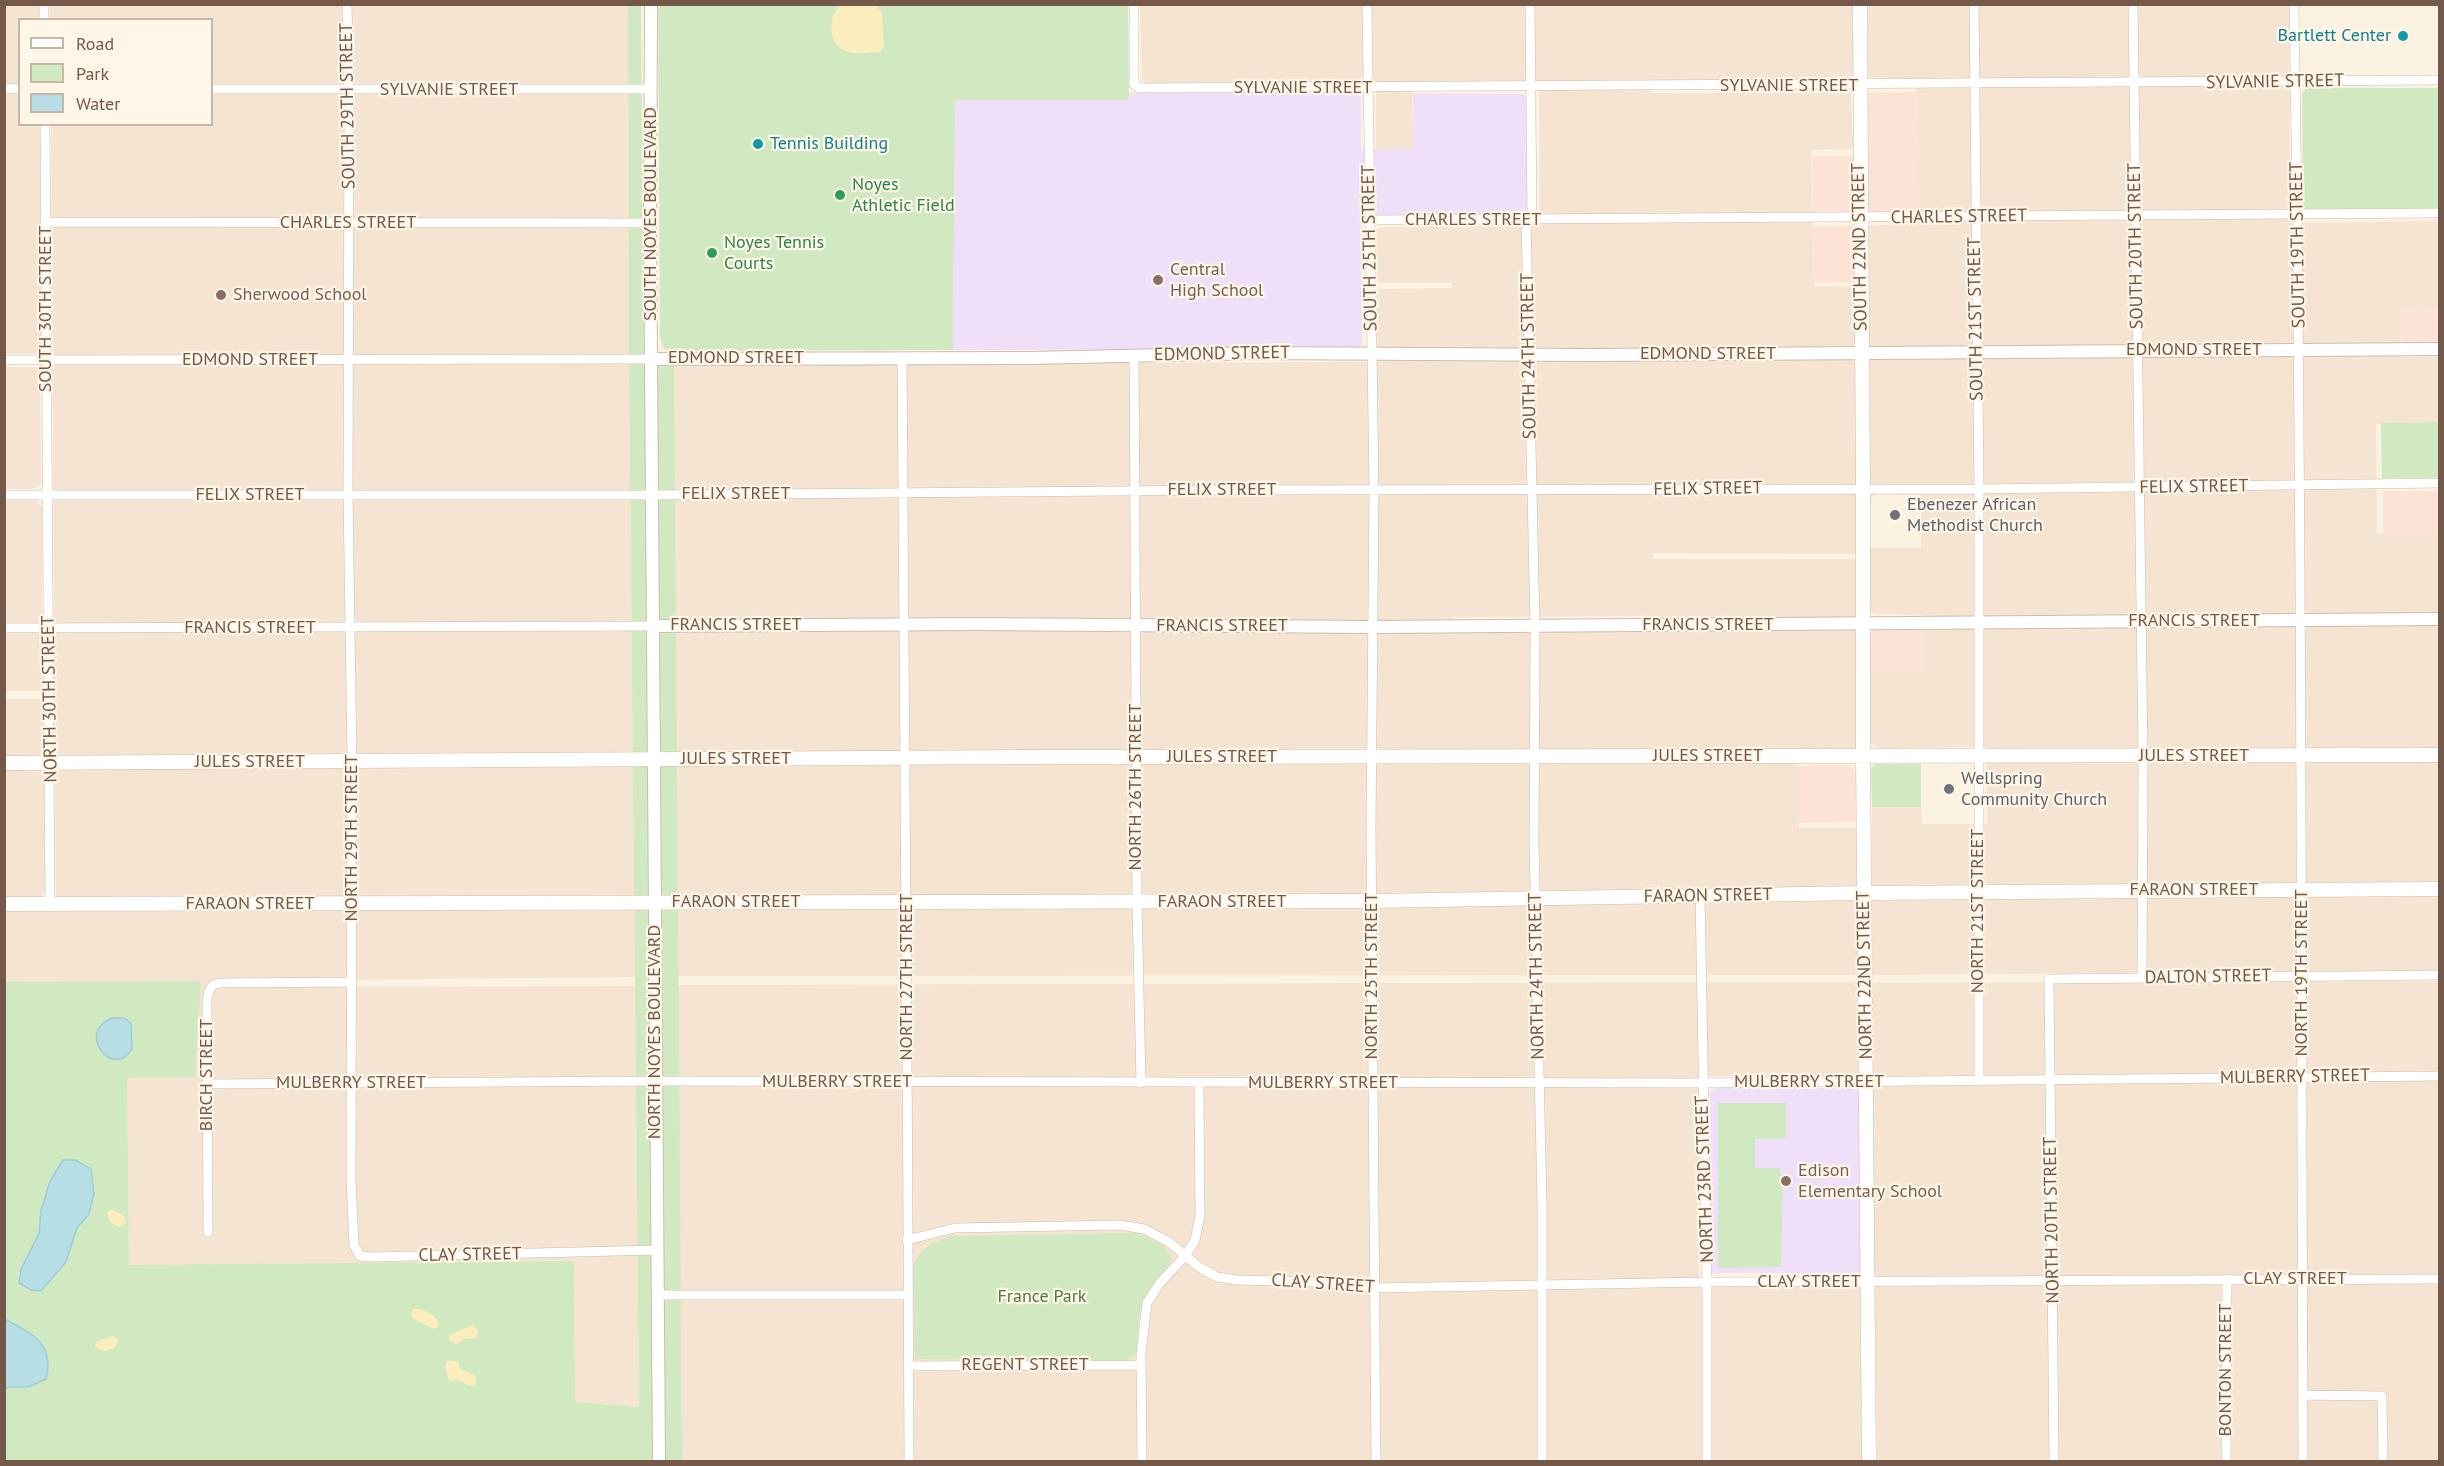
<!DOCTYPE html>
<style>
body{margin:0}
#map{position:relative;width:2444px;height:1466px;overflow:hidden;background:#fcf2e2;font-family:"PT Sans",sans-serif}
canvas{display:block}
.frame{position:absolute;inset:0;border:6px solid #745849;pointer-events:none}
.legend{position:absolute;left:18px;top:18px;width:195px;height:108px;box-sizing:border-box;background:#fff6e8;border:2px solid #c7b7a8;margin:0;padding:8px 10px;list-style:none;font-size:18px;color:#745849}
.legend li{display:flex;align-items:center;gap:12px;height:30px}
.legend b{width:30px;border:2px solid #c7b7a8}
</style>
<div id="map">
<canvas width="2444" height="1466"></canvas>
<div class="frame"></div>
<ul class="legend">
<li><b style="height:8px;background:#fff"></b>Road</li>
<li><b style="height:16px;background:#d1e9c1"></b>Park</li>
<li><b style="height:16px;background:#b7dee5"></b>Water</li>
</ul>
</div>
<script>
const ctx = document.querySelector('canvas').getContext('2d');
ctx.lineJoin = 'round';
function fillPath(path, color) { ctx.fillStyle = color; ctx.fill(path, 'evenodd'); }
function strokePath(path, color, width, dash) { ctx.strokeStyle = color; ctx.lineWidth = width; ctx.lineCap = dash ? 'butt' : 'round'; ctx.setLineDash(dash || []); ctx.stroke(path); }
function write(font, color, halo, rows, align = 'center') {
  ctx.font = font + ' "PT Sans",sans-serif'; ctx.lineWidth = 4.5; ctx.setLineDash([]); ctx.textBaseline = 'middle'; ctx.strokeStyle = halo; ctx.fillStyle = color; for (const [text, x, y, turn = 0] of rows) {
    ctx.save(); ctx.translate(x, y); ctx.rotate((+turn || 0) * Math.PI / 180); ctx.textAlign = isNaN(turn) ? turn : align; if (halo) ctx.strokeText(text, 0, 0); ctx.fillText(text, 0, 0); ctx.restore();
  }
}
fillPath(new Path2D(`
 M4 5H39V19L20 20V124L40 125 41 347 39 353 34 354H5Z
 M50 5H628L629 365 635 977 208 981 216 987 635 986 639 1407 575 1402 574 1261 129 1266 127 1077 201 981 5 982 4 911H56L51 125 212 124V20L50 19Z
 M1140 5H1853L1854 72 1853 77 1848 81 1652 82 1651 93H1849L1851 95 1853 149 1811 150 1814 286 1867 287V230L1869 226 1919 223 1916 79 1867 77V5H2289L2290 223 2439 221V309L2401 310 2400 357H2439V422L2376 424 2377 534H2439V971L1871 975 1872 807H1921L1922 824H1987V747L1879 748 1870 743V671H1924V615L1875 614 1871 612 1869 554 1653 553V559H1858V746L1851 749H1799V828H1857L1859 975 677 976 674 364 1377 362V289L1452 288V283H1377L1376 233 1378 229 1383 227 1540 226 1539 82H1412L1413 149 1376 150V81L1146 83 1142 81ZM1875 494 1921 495V548H1870V499ZM1653 616 1655 629H1453V617Z
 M4 367H33L38 369 40 375 41 483 38 487 32 489H5Z
 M4 500H31L38 502 42 508V691H5Z
 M5 699H43L46 892 39 898H5Z
 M2439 981V1461H1877L1871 983Z
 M1858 982 1860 1070 1858 1073 1851 1076H1698L1699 1286H1855L1860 1288 1862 1294 1863 1461H682L677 985Z`), '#f4e4d1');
fillPath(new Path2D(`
 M1916 92 1919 212H1869L1867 207V95L1871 93Z
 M1812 156H1853L1854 208 1852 212 1813 213Z
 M1813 226H1853L1854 282 1814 283Z
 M2439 309V342L2401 343V310Z
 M2383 491H2439V534H2383Z
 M1924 627 1925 671H1870V635L1875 628Z
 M1847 765 1854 768 1856 771 1857 822 1799 823V766Z`), '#fde2d6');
fillPath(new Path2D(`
 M1129 93H1357L1361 98V150L1413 149V93L1523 94 1526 97 1528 207 1527 212 1522 214 1361 215 1362 344 1357 349 953 350 955 100H1128Z
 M1716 1088H1856L1860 1090V1273H1714L1711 1271 1710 1092 1712 1089Z`), '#efdff8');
fillPath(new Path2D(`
 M628 5H641L644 364H674L682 1461H5V982L201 981 195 1077 127 1078 129 1265 574 1261 575 1402 639 1407 629 365Z
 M658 5H1128L1129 100H955L953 350 668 351 663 347 660 339Z
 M2307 88H2439V209L2306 210 2303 208 2302 93Z
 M2439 422V478H2382L2381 423Z
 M1875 764H1921V807H1872L1871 769Z
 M1718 1103H1786V1138L1755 1139V1168H1780V1174L1783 1175 1781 1267 1718 1268Z
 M1136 1233 1163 1245 1171 1257C1168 1275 1149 1284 1143 1301 1136 1318 1139 1336 1137 1353L1127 1361 915 1359 913 1265 920 1253 932 1243 951 1236Z`), '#d1e9c1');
fillPath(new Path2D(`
 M841 4 876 5 882 13 884 47 880 52C870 52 854 55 845 51 827 42 828 17 841 4Z
 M111 1209 124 1216 126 1223 119 1227 110 1222 107 1213Z
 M413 1309C424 1308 433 1314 439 1323L438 1327 435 1329 416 1321 411 1316Z
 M473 1325 478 1331 476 1338 464 1339 456 1344 448 1339 451 1334Z
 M113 1336 117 1338 118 1342 113 1349 102 1351 95 1346 96 1342Z
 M448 1360 459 1362 460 1369 476 1376V1385H467L459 1380 449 1381 445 1366Z`), '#fceebc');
const water = new Path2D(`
 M112 1018H124L131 1023 132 1049C113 1080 75 1033 112 1018Z
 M63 1160H75L91 1169 94 1193 89 1214 77 1228 66 1262 41 1291 31 1290 19 1283 21 1269 39 1233 41 1211 50 1181Z
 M5 1319C32 1334 55 1343 46 1379L28 1387H9L5 1389Z`);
fillPath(water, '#b7dee5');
strokePath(water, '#9dced7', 1.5);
const minor = new Path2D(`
 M44 4V20
 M347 4 349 98 348 495 352 761 351 1180 354 1245 360 1256 373 1257 657 1250
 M1134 4V84L1139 88 2440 80
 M1367 4 1374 491 1371 828 1376 1462
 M1530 4 1532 220
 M1974 4 1979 489V1081
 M2133 4 2143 756 2142 978
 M2294 4C2302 490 2301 976 2303 1462
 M4 88 20 89
 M212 89H651
 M45 124 50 904
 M1370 220 2440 213
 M1526 220 1535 627 1534 844 1542 1203V1462
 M46 222 650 223
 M1134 356 1137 902 1141 1083
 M902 358C907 726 907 1094 909 1462
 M4 360 652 359
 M4 495H652L1234 490 1979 489 2440 483
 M4 628 653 626
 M1700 896 1707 1282V1462
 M206 1084 656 1081 1702 1083 2440 1076
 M208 1232 207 999 209 991 213 985 219 983 352 982
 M907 1240 955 1228 1120 1225 1144 1229 1169 1242 1199 1267 1217 1277 1237 1280 1320 1282 1375 1288 1707 1282 2440 1279
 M658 1295H907
 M908 1366 1141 1365
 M2302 1395 2382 1396 2383 1462
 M1142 1462 1141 1354 1147 1303 1160 1283 1185 1256 1195 1240 1200 1216 1199 1083
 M2054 1462 2049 979 2440 975
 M2226 1462 2227 1279`);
const tertiary = new Path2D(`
 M651 4 650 223 659 1462
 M652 359 1030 358 1259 353 1589 355 2440 349
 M653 626 975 624 1373 627 2440 619`);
const secondary = new Path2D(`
 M1860 4 1863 489V755L1869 1462
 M4 763 1031 757 2440 755
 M4 904 1372 901 1864 893 2440 889`);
strokePath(minor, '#cfbcac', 10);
strokePath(tertiary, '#cfbcac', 14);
strokePath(secondary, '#d2bca9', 15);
strokePath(minor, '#fff', 9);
strokePath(tertiary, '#fff', 12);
strokePath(secondary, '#fff', 14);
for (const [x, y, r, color] of [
 [2403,36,6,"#0f9aa8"],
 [758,144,6,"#0f9aa8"],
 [840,195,6,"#2e9e5b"],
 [712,253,6,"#2e9e5b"],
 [1158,280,6,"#8d6e63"],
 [221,295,6,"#8d6e63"],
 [1895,515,6,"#6b7280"],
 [1949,789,6,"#6b7280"],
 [1786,1181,6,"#8d6e63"]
]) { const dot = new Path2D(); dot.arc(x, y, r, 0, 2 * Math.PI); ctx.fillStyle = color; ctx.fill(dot); strokePath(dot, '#fff6e8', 2); }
write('18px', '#0d838f', '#fff6e8', [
 ["Bartlett Center",2391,36],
 ["Tennis Building",770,144,"left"]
], 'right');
write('18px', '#745849', '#fff6e8', [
 ["SYLVANIE STREET",2275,82,-1],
 ["SYLVANIE STREET",1789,86],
 ["SYLVANIE STREET",1303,88],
 ["SYLVANIE STREET",449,90],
 ["SOUTH 29TH STREET",348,106,-91],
 ["SOUTH NOYES BOULEVARD",651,214,-90],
 ["CHARLES STREET",1959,217,-1],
 ["CHARLES STREET",1473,220],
 ["CHARLES STREET",348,223],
 ["SOUTH 19TH STREET",2298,245,-91],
 ["SOUTH 20TH STREET",2136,246,-91],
 ["SOUTH 22ND STREET",1860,247,-91],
 ["SOUTH 25TH STREET",1370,248,-91],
 ["SOUTH 30TH STREET",46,309,-90],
 ["SOUTH 21ST STREET",1976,319,-91],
 ["EDMOND STREET",2194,350],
 ["EDMOND STREET",1222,354,-1],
 ["EDMOND STREET",1708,354],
 ["SOUTH 24TH STREET",1529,356,-91],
 ["EDMOND STREET",736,358],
 ["EDMOND STREET",250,360],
 ["FELIX STREET",2194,487,-1],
 ["FELIX STREET",1708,489,-1],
 ["FELIX STREET",1222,490],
 ["FELIX STREET",736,494],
 ["FELIX STREET",250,495],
 ["FRANCIS STREET",2194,621],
 ["FRANCIS STREET",736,625],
 ["FRANCIS STREET",1708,625],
 ["FRANCIS STREET",1222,626],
 ["FRANCIS STREET",250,628],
 ["NORTH 30TH STREET",50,699,-91],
 ["JULES STREET",1708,756],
 ["JULES STREET",2194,756],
 ["JULES STREET",1222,757],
 ["JULES STREET",736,759],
 ["JULES STREET",250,762],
 ["NORTH 26TH STREET",1136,787,-90],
 ["NORTH 29TH STREET",352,838,-90],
 ["FARAON STREET",2194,890],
 ["FARAON STREET",1708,896,-1],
 ["FARAON STREET",736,902],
 ["FARAON STREET",1222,902],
 ["FARAON STREET",250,904],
 ["NORTH 21ST STREET",1978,911,-90],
 ["NORTH 19TH STREET",2302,973,-90],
 ["NORTH 22ND STREET",1865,975,-91],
 ["NORTH 25TH STREET",1372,976,-90],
 ["NORTH 24TH STREET",1537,976,-91],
 ["NORTH 27TH STREET",907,977,-90],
 ["DALTON STREET",2208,977,-1],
 ["NORTH NOYES BOULEVARD",655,1032,-90],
 ["BIRCH STREET",207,1075,-90],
 ["MULBERRY STREET",2295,1077,-1],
 ["MULBERRY STREET",837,1082],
 ["MULBERRY STREET",1809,1082],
 ["MULBERRY STREET",351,1083],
 ["MULBERRY STREET",1323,1083],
 ["NORTH 23RD STREET",1705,1179,-92],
 ["NORTH 20TH STREET",2052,1220,-91],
 ["CLAY STREET",470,1255,-1],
 ["CLAY STREET",2295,1279],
 ["CLAY STREET",1809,1282],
 ["CLAY STREET",1323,1284,4],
 ["REGENT STREET",1025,1365],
 ["BONTON STREET",2226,1370,-90]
]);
write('18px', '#27864d', '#fff6e8', [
 ["Noyes",852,185],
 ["Athletic Field",852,206],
 ["Noyes Tennis",724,243],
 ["Courts",724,264]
], 'left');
write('18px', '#785e54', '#fff6e8', [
 ["Central",1170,270],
 ["High School",1170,291],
 ["Sherwood School",233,295],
 ["Edison",1798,1171],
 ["Elementary School",1798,1192]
], 'left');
write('18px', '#5b616d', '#fff6e8', [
 ["Ebenezer African",1907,505],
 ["Methodist Church",1907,526],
 ["Wellspring",1961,779],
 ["Community Church",1961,800]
], 'left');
write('18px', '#517941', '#fff6e8', [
 ["France Park",1042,1297]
]);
</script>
